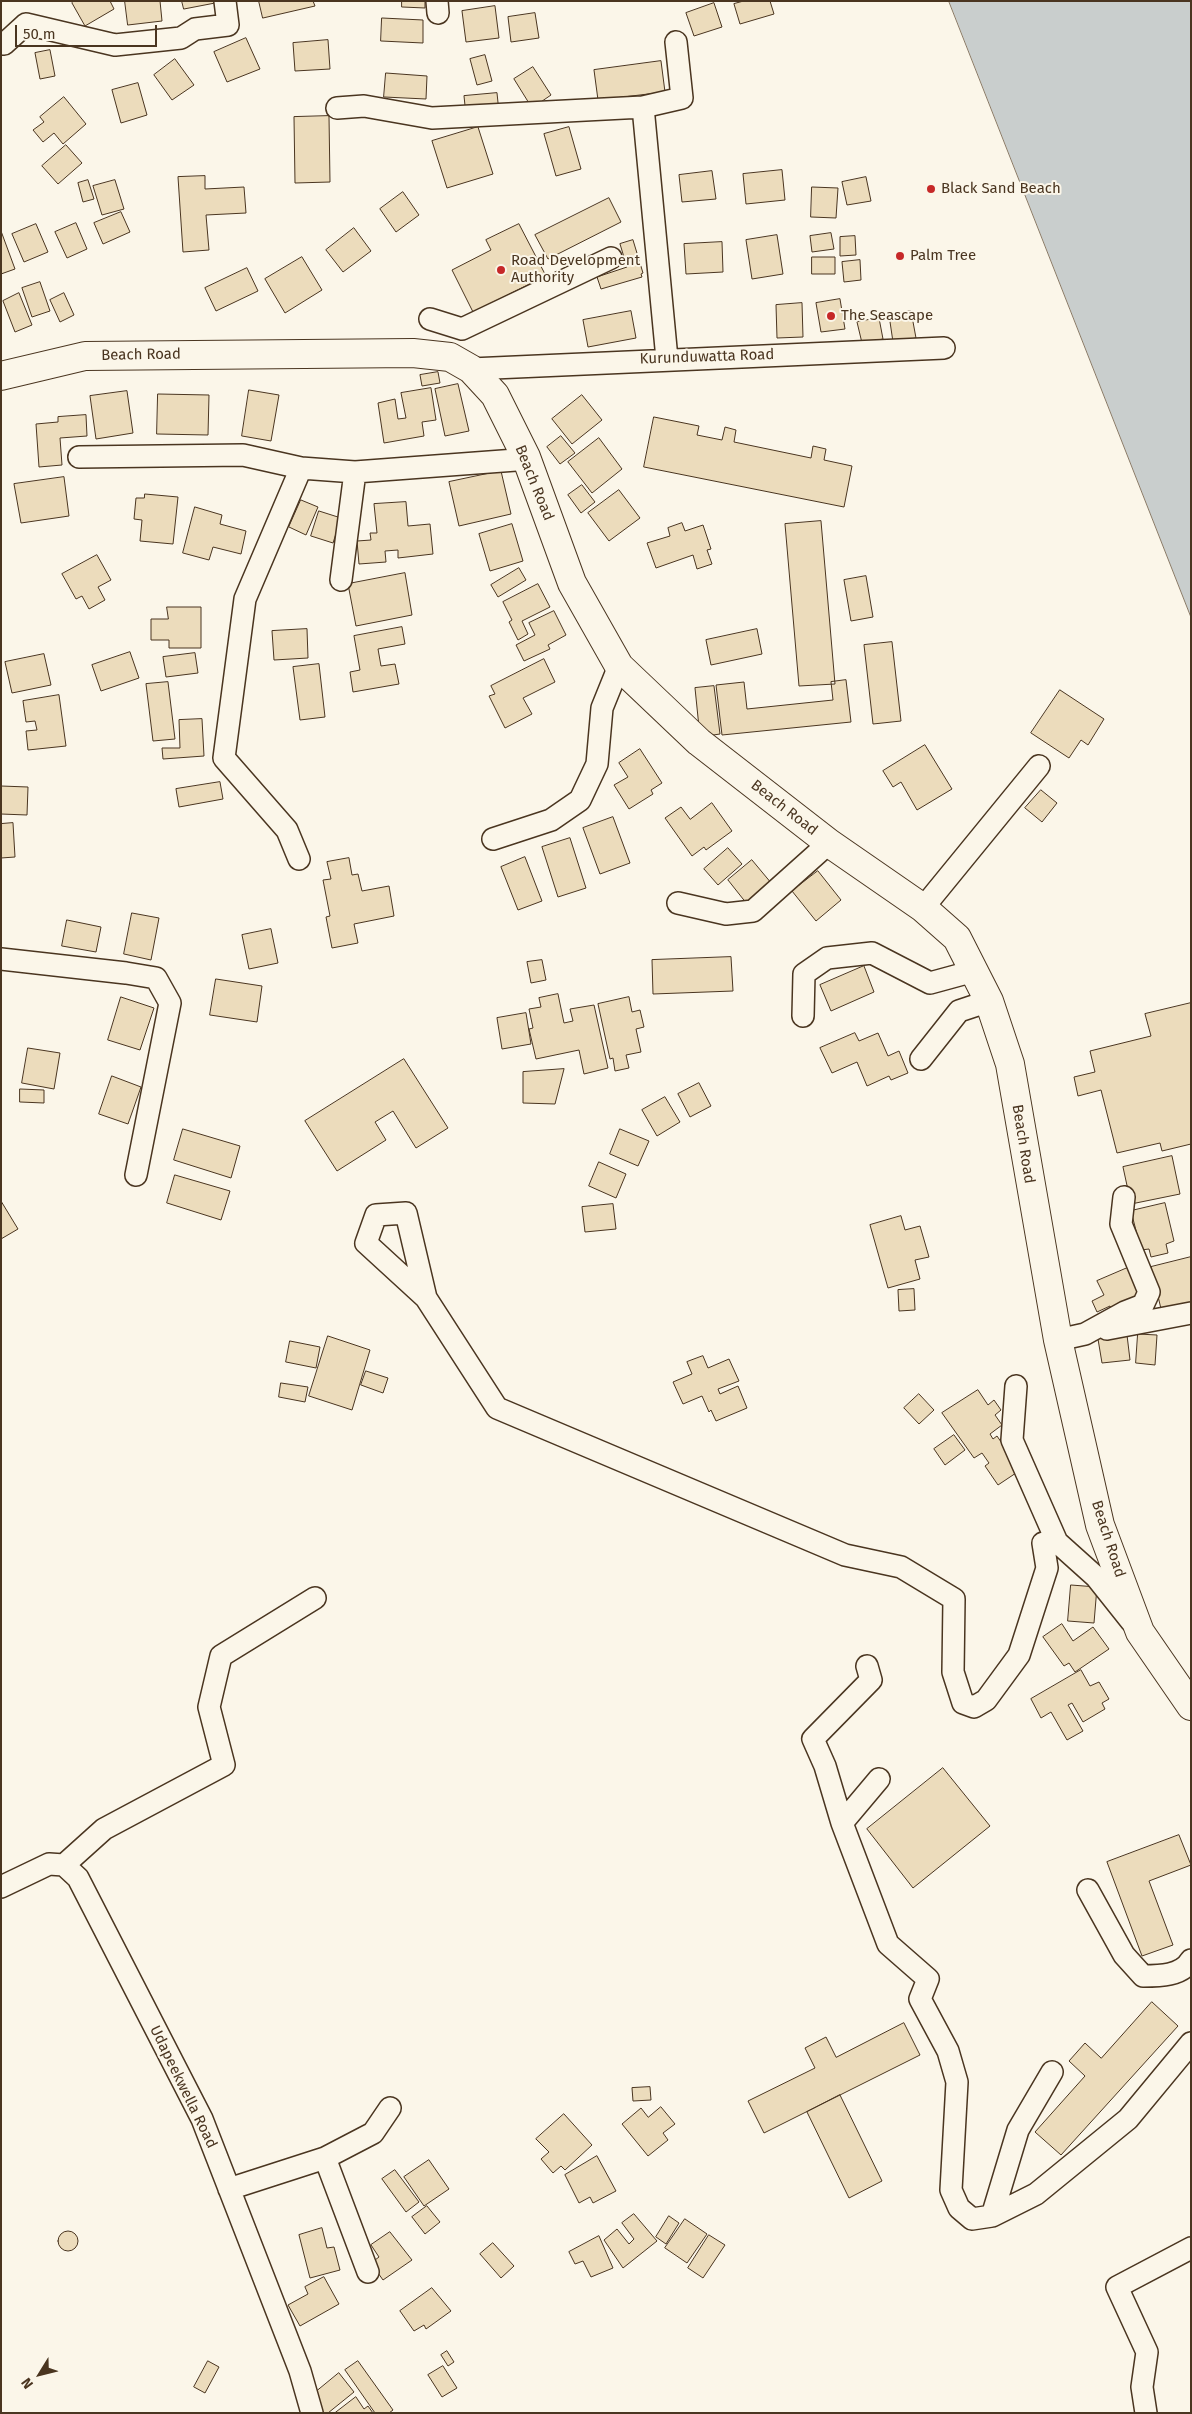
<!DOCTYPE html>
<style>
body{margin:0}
#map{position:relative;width:1192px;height:2414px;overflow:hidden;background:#fbf6e9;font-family:"Fira Sans",sans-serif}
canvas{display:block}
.frame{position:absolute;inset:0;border:2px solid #4a3520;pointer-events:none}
.north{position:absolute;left:15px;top:2349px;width:50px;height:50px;-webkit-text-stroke:4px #fbf6e9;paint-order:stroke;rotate:234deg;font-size:14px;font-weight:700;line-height:20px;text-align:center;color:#4a3520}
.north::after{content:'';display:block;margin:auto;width:18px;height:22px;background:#4a3520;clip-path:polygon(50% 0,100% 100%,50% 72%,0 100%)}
.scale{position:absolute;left:15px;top:25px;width:142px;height:22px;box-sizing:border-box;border:2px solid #4a3520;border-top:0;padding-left:6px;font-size:15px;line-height:18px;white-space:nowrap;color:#4a3520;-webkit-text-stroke:4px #fbf6e9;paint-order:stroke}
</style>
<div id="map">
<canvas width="1192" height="2414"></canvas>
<div class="frame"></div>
<div class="north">N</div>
<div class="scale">50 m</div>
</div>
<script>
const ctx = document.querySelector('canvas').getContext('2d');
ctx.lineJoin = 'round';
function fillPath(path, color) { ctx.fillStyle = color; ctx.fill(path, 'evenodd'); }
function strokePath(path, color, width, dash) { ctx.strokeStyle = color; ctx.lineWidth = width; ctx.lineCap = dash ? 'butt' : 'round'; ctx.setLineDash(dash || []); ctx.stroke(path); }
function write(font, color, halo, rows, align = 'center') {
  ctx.font = font + ' "Fira Sans",sans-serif'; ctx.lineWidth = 4; ctx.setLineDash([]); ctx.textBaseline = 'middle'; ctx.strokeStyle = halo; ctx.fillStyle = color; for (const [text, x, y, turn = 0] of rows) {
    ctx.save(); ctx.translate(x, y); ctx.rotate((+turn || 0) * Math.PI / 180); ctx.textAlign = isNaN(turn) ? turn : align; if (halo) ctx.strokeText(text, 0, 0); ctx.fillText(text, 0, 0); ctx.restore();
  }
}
const water = new Path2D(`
 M949 1H1191V617Z`);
fillPath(water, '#c9cecd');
strokePath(water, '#887966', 1);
const building = new Path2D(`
 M74 1H110L114 9 85 26 72 3Z
 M125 1H160L162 21 128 25Z
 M182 1H215V3L184 9Z
 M259 1H313L315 6 263 18Z
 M402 1H425V8L402 7Z
 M744 1H770L774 14 740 24 734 4Z
 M714 3 722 27 694 36 686 13Z
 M495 6 499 38 466 42 462 11Z
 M535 13 539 38 511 42 508 17Z
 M382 18 423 20V43L381 41Z
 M246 38 260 69 227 82 214 52Z
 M328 40 330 69 295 71 293 43Z
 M50 50 55 76 40 79 35 53Z
 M485 55 492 81 477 85 470 59Z
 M175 59 194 85 172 100 154 75Z
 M661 61 665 92 598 100 594 70Z
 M533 67 551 95 532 108 514 79Z
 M386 73 427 76 426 99 384 97Z
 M138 83 147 115 121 123 112 90Z
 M497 93 499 112 466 115 464 96Z
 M64 97 86 124 63 144 54 133 43 142 33 130 44 122 40 117Z
 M329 116 330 182 295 183 294 117Z
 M478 127 493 174 447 188 432 141Z
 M569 127 581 169 556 176 544 134Z
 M66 145 82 163 58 184 42 166Z
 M782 170 785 200 746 204 743 174Z
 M712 171 716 199 682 202 679 175Z
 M205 176V189L244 187 246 213 206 215 209 250 183 252 178 177Z
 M866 177 871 201 847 205 842 182Z
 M88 180 94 199 83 202 78 183Z
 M115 180 124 209 102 215 93 186Z
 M812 187 838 188 836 218 811 217Z
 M403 192 419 215 396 232 380 209Z
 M609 198 621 222 548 259 535 235Z
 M121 212 130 232 103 244 94 223Z
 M76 223 87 249 67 258 55 232Z
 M36 224 48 252 24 262 12 234Z
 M519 224 546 276 473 312 452 270 491 250 486 240Z
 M354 228 371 251 343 272 326 250Z
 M1 231 15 269 1 274Z
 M831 233 834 249 812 252 810 236Z
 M777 235 783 274 752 279 746 240Z
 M855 236 856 255 840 256V237Z
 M633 240 643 273 641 274 642 277 601 289 597 277 627 267 620 244Z
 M722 242 723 272 686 274 684 244Z
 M302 257 322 290 285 313 265 279Z
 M812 257H835V274H812Z
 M860 260 861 280 844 282 842 262Z
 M247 268 258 291 216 311 205 288Z
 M40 282 50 311 32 317 22 288Z
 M19 293 32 325 15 332 3 301Z
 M64 293 74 315 60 322 50 300Z
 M840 299 845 329 821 332 816 303Z
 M802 303 803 337 777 338 776 305Z
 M631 311 636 338 588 347 583 320Z
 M911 311 916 338 893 342 889 315Z
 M879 318 883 339 862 343 857 322Z
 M438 372 440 383 422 386 420 375Z
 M458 384 469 431 445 436 435 389Z
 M431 388 436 420 422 422 424 436 384 443 378 403 395 399 398 419 406 418 401 393Z
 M249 390 279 395 271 441 242 436Z
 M127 391 133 433 96 439 90 396Z
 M158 394 209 395 208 435 157 434Z
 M582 395 602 420 572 444 552 419Z
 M86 415 87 436 60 438 62 465 39 467 36 424 58 422V417Z
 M654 417 699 426 697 435 722 440 725 427 736 430 734 442 811 458 813 446 826 449 824 460 852 466 844 507 644 467Z
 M561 436 575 453 560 464 547 447Z
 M599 438 622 469 592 493 568 462Z
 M501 471 511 514 459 526 449 482Z
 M64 477 69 516 21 523 14 484Z
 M582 485 595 502 581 513 568 495Z
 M619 490 640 518 609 541 588 513Z
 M145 494 178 497 173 544 140 541 142 520 134 519 136 498H144Z
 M301 500 318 507 306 535 289 527Z
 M406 502 408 526 430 524 433 554 398 558V550L385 551 386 562 359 564 357 541 371 540 370 533H377L374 504Z
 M195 507 222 515 220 524 246 531 241 554 213 547 209 560 183 553Z
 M319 511 341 518 333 543 311 536Z
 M821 521 835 684 799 686 785 524Z
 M682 523 685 531 703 525 711 549 707 550 712 564 697 569 693 555 656 568 647 543 670 536 668 528Z
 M512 524 523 561 490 571 479 534Z
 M97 555 111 580 98 587 105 600 89 609 82 596 76 599 62 574Z
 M519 568 526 580 498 597 491 585Z
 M405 573 412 615 356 626 348 584Z
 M866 576 873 617 851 621 844 580Z
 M538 584 550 607 522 621 528 634 518 640 509 622 512 620 503 602Z
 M167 607H201V648H169V640H151V619H168Z
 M554 611 566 635 548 645 550 649 524 661 516 645 535 635 529 623Z
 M402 627 405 644 378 649 381 666 395 664 399 684 353 692 350 672 360 670 354 636Z
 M307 629 308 658 274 660 272 631Z
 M757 629 762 654 711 665 706 640Z
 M892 642 901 721 873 724 864 645Z
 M130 652 139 678 101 691 92 665Z
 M195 653 198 673 166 677 163 657Z
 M44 654 51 685 12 693 5 662Z
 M544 659 555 682 523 698 532 714 505 728 489 696 495 694 491 686Z
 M319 664 325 717 300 720 293 667Z
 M846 680 851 722 722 735 716 685 744 682 747 709 833 700 831 682Z
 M168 682 175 739 153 741 146 684Z
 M714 686 720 734 700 737 695 688Z
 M1060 690 1104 719 1088 745 1081 740 1069 758 1031 733Z
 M59 695 66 746 28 750 26 731 37 730 35 721 26 722 23 701Z
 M202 719 204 756 163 759 162 748H180L179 720Z
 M925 745 952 789 917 810 901 782 893 787 883 771Z
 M640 749 662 783 651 790 653 794 629 809 614 785 628 777 619 763Z
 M220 782 223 799 179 807 176 789Z
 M1 786 28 787 27 815 1 814Z
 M1041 790 1057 803 1042 822 1025 808Z
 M712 803 732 831 706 850 704 847 692 856 665 818 681 807 690 819Z
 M613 817 630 863 600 874 583 828Z
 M13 823 15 857 1 858V824Z
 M570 838 586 888 558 897 542 847Z
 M728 848 742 864 718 885 704 869Z
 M525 857 542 901 518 910 501 867Z
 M349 858 352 875 358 874 362 891 389 886 394 916 354 924 358 943 332 948 326 917 330 916 323 880 331 879 327 862Z
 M752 860 772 884 747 904 728 880Z
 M818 871 841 900 816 921 792 891Z
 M132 913 159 918 151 960 124 954Z
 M67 920 101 927 96 952 62 946Z
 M271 929 278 963 249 969 242 935Z
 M731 957 733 991 653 994 652 960Z
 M542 960 546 980 531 983 527 962Z
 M864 966 874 992 831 1011 820 985Z
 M216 979 262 986 257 1022 210 1015Z
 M558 994 564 1023 573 1021 570 1009 594 1005 608 1068 584 1074 579 1050 536 1059 529 1029 533 1028 529 1009 541 1007 539 998Z
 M121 997 154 1008 140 1050 108 1040Z
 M629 997 632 1012 640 1010 644 1027 636 1029 641 1052 626 1055 629 1068 615 1071 613 1058 610 1059 598 1004Z
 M1191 1003V1144L1162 1151 1160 1143 1117 1153 1101 1090 1078 1096 1074 1077 1095 1072 1090 1051 1151 1036 1145 1014Z
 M526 1013 531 1044 502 1049 497 1018Z
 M855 1033 859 1041 878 1033 888 1056 899 1051 908 1073 891 1080 889 1076 867 1086 857 1062 832 1073 820 1048Z
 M28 1048 60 1053 54 1089 22 1083Z
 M404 1059 448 1128 416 1148 393 1111 375 1122 386 1140 337 1171 305 1121Z
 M564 1069 555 1104 523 1103V1072Z
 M112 1076 141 1087 128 1124 99 1114Z
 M699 1083 711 1106 690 1117 678 1094Z
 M20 1089 44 1090V1103L20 1102Z
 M665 1097 680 1122 657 1136 642 1110Z
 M183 1129 240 1146 231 1178 174 1160Z
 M620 1129 649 1141 638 1166 610 1154Z
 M1172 1156 1180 1194 1131 1204 1123 1167Z
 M599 1162 626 1174 616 1198 589 1186Z
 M175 1175 230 1191 221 1220 167 1203Z
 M1 1201 18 1229 1 1239Z
 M1165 1203 1174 1241 1166 1244 1168 1253 1151 1257 1149 1249 1141 1250 1131 1211Z
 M613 1204 616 1229 585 1232 582 1207Z
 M901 1216 905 1230 920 1226 929 1257 915 1260 920 1279 888 1288 870 1225Z
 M1191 1257V1306L1162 1313 1151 1267Z
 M1132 1266 1144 1295 1111 1309 1110 1306 1097 1312 1092 1301 1104 1295 1097 1281Z
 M914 1289 915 1310 899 1311 898 1290Z
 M1138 1334 1157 1335 1155 1365 1136 1363Z
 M1127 1335 1130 1360 1102 1363 1098 1339Z
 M328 1336 370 1350 352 1410 309 1396Z
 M290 1341 320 1347 316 1368 286 1362Z
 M703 1356 708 1368 729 1359 739 1381 718 1389 720 1394 738 1386 747 1408 716 1421 711 1410 709 1412 702 1396 683 1404 673 1382 692 1374 687 1362Z
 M366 1371 388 1378 383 1393 361 1385Z
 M281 1383 308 1387 305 1402 279 1397Z
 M978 1390 988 1405 994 1400 1001 1410 995 1415 1002 1425 990 1434 993 1439 997 1436 1012 1458 1019 1471 998 1485 985 1466 989 1463 982 1453 974 1458 942 1413Z
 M919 1394 934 1410 919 1424 904 1408Z
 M954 1435 965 1450 945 1465 934 1449Z
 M1071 1585 1097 1587 1094 1623 1068 1621Z
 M1062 1624 1073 1641 1093 1627 1109 1649 1075 1672 1069 1663 1064 1666 1043 1637Z
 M1081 1670 1090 1686 1099 1682 1109 1699 1102 1703 1105 1709 1083 1722 1072 1703 1068 1705 1083 1731 1067 1740 1051 1712 1041 1718 1031 1699Z
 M943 1768 990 1826 913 1888 867 1829Z
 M1179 1835 1191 1865 1149 1881 1173 1945 1142 1956 1107 1862Z
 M1152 2002 1178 2026 1061 2155 1035 2132 1085 2076 1069 2061 1085 2043 1101 2058Z
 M904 2023 920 2055 764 2133 748 2101 815 2068 805 2048 826 2037 836 2057Z
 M650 2087 651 2100 633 2101 632 2088Z
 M840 2095 882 2181 849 2198 807 2112Z
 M661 2107 675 2124 663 2133 668 2140 648 2156 622 2124 641 2108 648 2117Z
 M564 2114 592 2145 565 2170 561 2166 553 2173 541 2159 549 2152 536 2139Z
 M597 2156 616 2191 593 2203 590 2197 579 2203 565 2175Z
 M429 2160 449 2189 424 2206 404 2177Z
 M395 2170 419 2202 406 2212 382 2179Z
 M427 2206 440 2222 425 2234 412 2217Z
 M634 2214 657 2241 623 2268 604 2240 617 2229 629 2244 634 2239 622 2223Z
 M669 2216 679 2223 666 2244 656 2237Z
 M685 2219 707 2234 687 2263 665 2248Z
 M322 2228 327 2248 334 2247 340 2270 310 2278 299 2235Z
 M58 2241a10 10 0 1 1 20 0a10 10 0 1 1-20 0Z
 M390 2232 412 2260 383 2280 371 2263 379 2257 371 2245Z
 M709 2235 725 2245 703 2278 688 2268Z
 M599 2236 613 2268 591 2277 583 2261 575 2264 569 2252Z
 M493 2243 514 2266 501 2278 480 2254Z
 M324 2277 339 2304 300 2326 288 2305 308 2294 305 2287Z
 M432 2288 451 2311 426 2329 424 2325 414 2331 400 2311Z
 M447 2351 454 2362 448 2366 441 2355Z
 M208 2361 219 2367 205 2393 194 2387Z
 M358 2361 393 2410 389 2413H375L345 2370Z
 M443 2366 457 2388 442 2397 428 2375Z
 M339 2373 354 2392 328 2413H324L311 2396Z
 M356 2397 364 2409 368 2406 373 2413H335Z`);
fillPath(building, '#ecdcbc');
strokePath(building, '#4a3520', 1);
const minor = new Path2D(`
 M437 1 438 13
 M1 43 4 44 26 24 115 45 181 38 195 29 228 25 225 1
 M643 107 682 98 676 42
 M337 108 364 106 432 118 643 107 667 359
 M430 319 462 329 611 258
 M471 369 944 348
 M79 457 243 455 301 468 355 472 516 460 526 457
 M341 580 355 472
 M493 839 551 820 580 800 597 764 602 708 619 666
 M299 859 287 830 224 758 245 599 301 468
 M678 903 726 914 753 911 829 843
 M923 908 1039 766
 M1 959 126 973 156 978 170 1003 136 1175
 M803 1016 804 974 827 958 872 953 930 983 974 971
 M921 1059 959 1011 989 1001
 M426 1298 366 1243 376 1215 406 1213 426 1298 497 1408 845 1555 901 1567 954 1599 953 1672 963 1703 974 1707 986 1700 1019 1655 1047 1568 1043 1543 1057 1542 1096 1577 1131 1621
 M1107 1329 1191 1313
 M1058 1340 1085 1334 1125 1312 1143 1305 1149 1292 1121 1224 1124 1197
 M1016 1386 1012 1440 1057 1542
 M879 1779 842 1823 888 1944 928 1979 920 1999 948 2051 957 2082 951 2190 959 2208 972 2219 992 2216 1036 2194 1128 2119 1191 2043
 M842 1823 825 1766 813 1739 871 1680 867 1666
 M64 1865 104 1829 224 1765 209 1707 221 1656 315 1598
 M1 1887 49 1864 64 1865 78 1878 202 2119 300 2371 312 2413
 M1088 1890 1124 1955 1143 1976C1159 1976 1182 1976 1191 1960
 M325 2158 368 2272
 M229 2189 325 2158 373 2133 390 2108
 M992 2216 1018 2130 1052 2072
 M1146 2413 1142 2387 1147 2352 1117 2287 1191 2248`);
const major = new Path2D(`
 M1 376 85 356 413 353 450 357 471 369 495 395 526 457 572 583 619 666 699 742 829 843 923 908 957 938 989 1001 1010 1064 1058 1340 1100 1525 1140 1632 1191 1706`);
strokePath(minor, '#4a3520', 24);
strokePath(major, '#4a3520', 30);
strokePath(minor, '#fbf6e9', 21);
strokePath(major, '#fbf6e9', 28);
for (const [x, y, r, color] of [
 [931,189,5,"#c62828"],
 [900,256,5,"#c62828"],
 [501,270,5,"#c62828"],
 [831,316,5,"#c62828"]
]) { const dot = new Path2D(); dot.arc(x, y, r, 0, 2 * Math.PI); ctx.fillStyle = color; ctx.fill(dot); strokePath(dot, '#fbf6e9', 2); }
write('15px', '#4a3520', '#fbf6e9', [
 ["Black Sand Beach",941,189],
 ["Palm Tree",910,256],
 ["Road Development",511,261],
 ["Authority",511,278],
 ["The Seascape",841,316]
], 'left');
write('15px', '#4a3520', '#fbf6e9', [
 ["Beach Road",141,355,-1],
 ["Kurunduwatta Road",707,357,-2],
 ["Beach Road",534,483,68],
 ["Beach Road",784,808,38],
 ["Beach Road",1023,1144,81],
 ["Beach Road",1108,1539,72],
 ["Udapeekwella Road",183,2087,64]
]);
</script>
